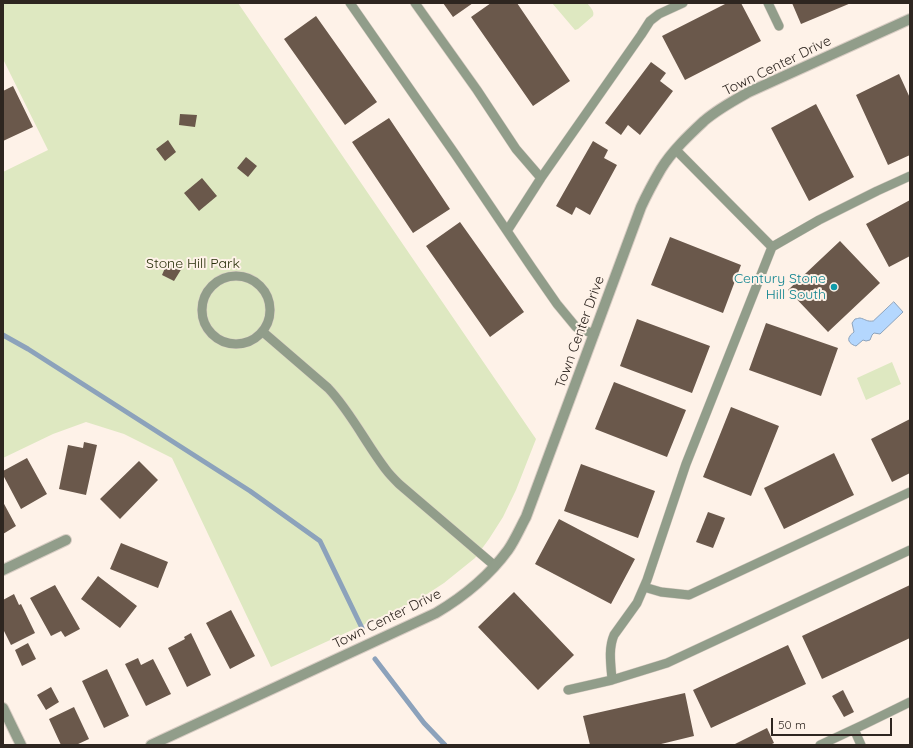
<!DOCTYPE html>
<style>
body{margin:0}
#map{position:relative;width:913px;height:748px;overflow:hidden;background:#fef2e8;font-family:Quicksand,sans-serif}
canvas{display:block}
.frame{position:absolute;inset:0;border:4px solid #2e2620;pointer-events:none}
.scale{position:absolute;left:771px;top:718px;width:121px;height:18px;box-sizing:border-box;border:2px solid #2e2620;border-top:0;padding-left:5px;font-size:12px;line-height:14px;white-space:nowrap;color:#2e2620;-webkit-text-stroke:3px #fef2e8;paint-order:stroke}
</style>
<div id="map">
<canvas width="913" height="748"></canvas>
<div class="frame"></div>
<div class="scale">50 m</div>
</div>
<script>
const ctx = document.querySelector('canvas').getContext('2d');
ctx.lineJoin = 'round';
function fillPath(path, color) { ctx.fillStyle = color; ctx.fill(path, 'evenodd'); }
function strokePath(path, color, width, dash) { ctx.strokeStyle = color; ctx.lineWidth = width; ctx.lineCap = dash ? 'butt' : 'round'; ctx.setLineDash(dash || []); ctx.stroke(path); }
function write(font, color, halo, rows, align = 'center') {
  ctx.font = font + ' Quicksand,sans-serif'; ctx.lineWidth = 4; ctx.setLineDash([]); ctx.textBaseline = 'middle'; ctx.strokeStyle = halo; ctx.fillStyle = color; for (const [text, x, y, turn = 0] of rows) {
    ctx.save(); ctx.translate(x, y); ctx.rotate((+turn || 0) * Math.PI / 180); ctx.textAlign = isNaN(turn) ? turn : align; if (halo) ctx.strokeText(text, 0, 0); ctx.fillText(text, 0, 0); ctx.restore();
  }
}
fillPath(new Path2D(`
 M3 3H238L536 439 516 490 503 517 489 539 475 558 444 583 418 600 271 667 172 458 124 434 86 422 53 434 3 458V172L48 150 3 59Z
 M552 3H587C590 7 595 11 593 16L578 29 575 30Z
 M892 362 901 384 866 400 857 378Z`), '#dee8c1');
const water = new Path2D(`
 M894 302 903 312 880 334 874 333 872 335 870 340 866 341 863 340 856 346C852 345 846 341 850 336 851 334 852 334 854 332L852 323 855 319C856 319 859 318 860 318 865 319 867 322 873 321Z`);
fillPath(water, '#b4d7fe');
strokePath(water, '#8ca2bb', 1);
strokePath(new Path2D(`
 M3 335 28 349 250 491 320 541 362 628
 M375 659 424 723 445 745`), '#8ca2bb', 5);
fillPath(new Path2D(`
 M443 3H473L453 17Z
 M491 3H517L570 81 533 106 471 17Z
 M727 3H741L761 41 685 80 662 36Z
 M792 3H851L801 24Z
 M316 16 377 102 345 125 284 39Z
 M651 62 666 73 660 81 673 91 640 135 628 125 621 135 605 123Z
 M899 74 910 98V155L888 165 856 95Z
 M13 86 33 127 3 141V91Z
 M816 104 854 177 809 201 771 128Z
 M180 114 197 115 195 127 179 125Z
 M389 118 450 209 413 233 352 142Z
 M168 140 176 152 165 161 156 149Z
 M593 141 608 150 604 158 617 165 590 215 576 207 572 215 556 206Z
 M246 157 257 166 248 177 237 168Z
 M202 178 217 196 199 211 184 193Z
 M910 200V256L889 267 866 224Z
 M460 222 524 312 490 337 426 246Z
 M670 237 741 265 723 313 651 285Z
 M840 241 880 283 828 332 788 290Z
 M168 261 182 268 174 281 162 275Z
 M637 319 710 346 692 393 620 366Z
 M766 323 838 348 821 396 749 370Z
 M614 382 686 410 667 457 595 429Z
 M731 407 779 426 751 496 703 477Z
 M910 419V473L892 482 871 439Z
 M84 442 97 445 86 495 59 489 68 445 83 448Z
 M834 453 854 495 784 529 764 488Z
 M27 458 47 494 21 509 3 475V471Z
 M139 461 158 480 120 519 100 499Z
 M581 464 655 491 638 538 564 511Z
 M3 502 16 526 3 534Z
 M708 512 725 518 713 548 696 542Z
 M559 519 635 559 611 604 535 564Z
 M121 543 168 562 158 588 110 569Z
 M98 576 137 606 120 628 81 599Z
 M55 585 80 629 65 637 61 631 51 636 30 598Z
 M910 585V638L822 679 802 636Z
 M514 592 574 655 538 690 478 627Z
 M14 594 19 605 21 604 35 633 11 645 3 629V600Z
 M231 610 255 656 230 669 206 623Z
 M191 633 211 675 187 687 168 648 185 639 184 637Z
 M28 643 36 659 22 666 15 650Z
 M788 645 806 684 711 728 693 690Z
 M138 658 141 665 153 659 171 694 146 706 125 664Z
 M107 669 129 716 104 728 82 681Z
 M51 687 59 702 46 710 37 695Z
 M843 690 854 712 844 717 832 696Z
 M685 693 694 736 657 745H590L583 716Z
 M74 707 89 739 76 745H61L49 719Z
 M767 728 774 743 770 745H733Z`), '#6a584b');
const service = new Path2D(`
 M350 3 455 154 532 268 557 304 576 327 594 334
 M415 3 477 90 516 149 541 178
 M768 3 779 26
 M676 150 772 247
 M507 231 541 178 641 35 650 21 659 14 683 3
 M202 310a34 34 0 1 1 68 0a34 34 0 1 1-68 0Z
 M263 332 328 388C351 412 366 444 387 471 390 475 395 480 399 484L495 566
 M644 587 661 592 689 595 910 492
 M612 680C611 665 608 649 614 635L637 603 647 580 686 464 772 247 819 220 877 191 910 176
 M568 690 612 680 667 663 910 550
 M854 729 861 745
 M820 745 865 724 910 702`);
const minor = new Path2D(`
 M3 570 66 540
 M3 708 21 745`);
const tertiary = new Path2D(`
 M151 745 436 613C463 597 489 576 508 550 515 540 520 528 526 517L641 207C647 194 654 181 661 169 672 151 689 135 704 121 718 109 733 101 749 92L910 19`);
strokePath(service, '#d9cdc4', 10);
strokePath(minor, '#d9cdc4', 12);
strokePath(tertiary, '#d9cdc4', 12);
strokePath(service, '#919d8a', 9);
strokePath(minor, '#919d8a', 10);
strokePath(tertiary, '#919d8a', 10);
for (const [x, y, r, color] of [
 [834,287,4,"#0f9aa8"]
]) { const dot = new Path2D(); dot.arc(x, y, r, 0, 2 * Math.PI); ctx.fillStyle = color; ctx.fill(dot); strokePath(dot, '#fef2e8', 1.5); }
write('14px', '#2e2620', '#fef2e8', [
 ["Town Center Drive",777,66,-26],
 ["Town Center Drive",580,332,-70],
 ["Town Center Drive",387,619,-26]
]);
write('14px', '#282f0a', '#fef2e8', [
 ["Stone Hill Park",193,264]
]);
write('14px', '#0d838f', '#fef2e8', [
 ["Century Stone",826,279],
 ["Hill South",826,295]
], 'right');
</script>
